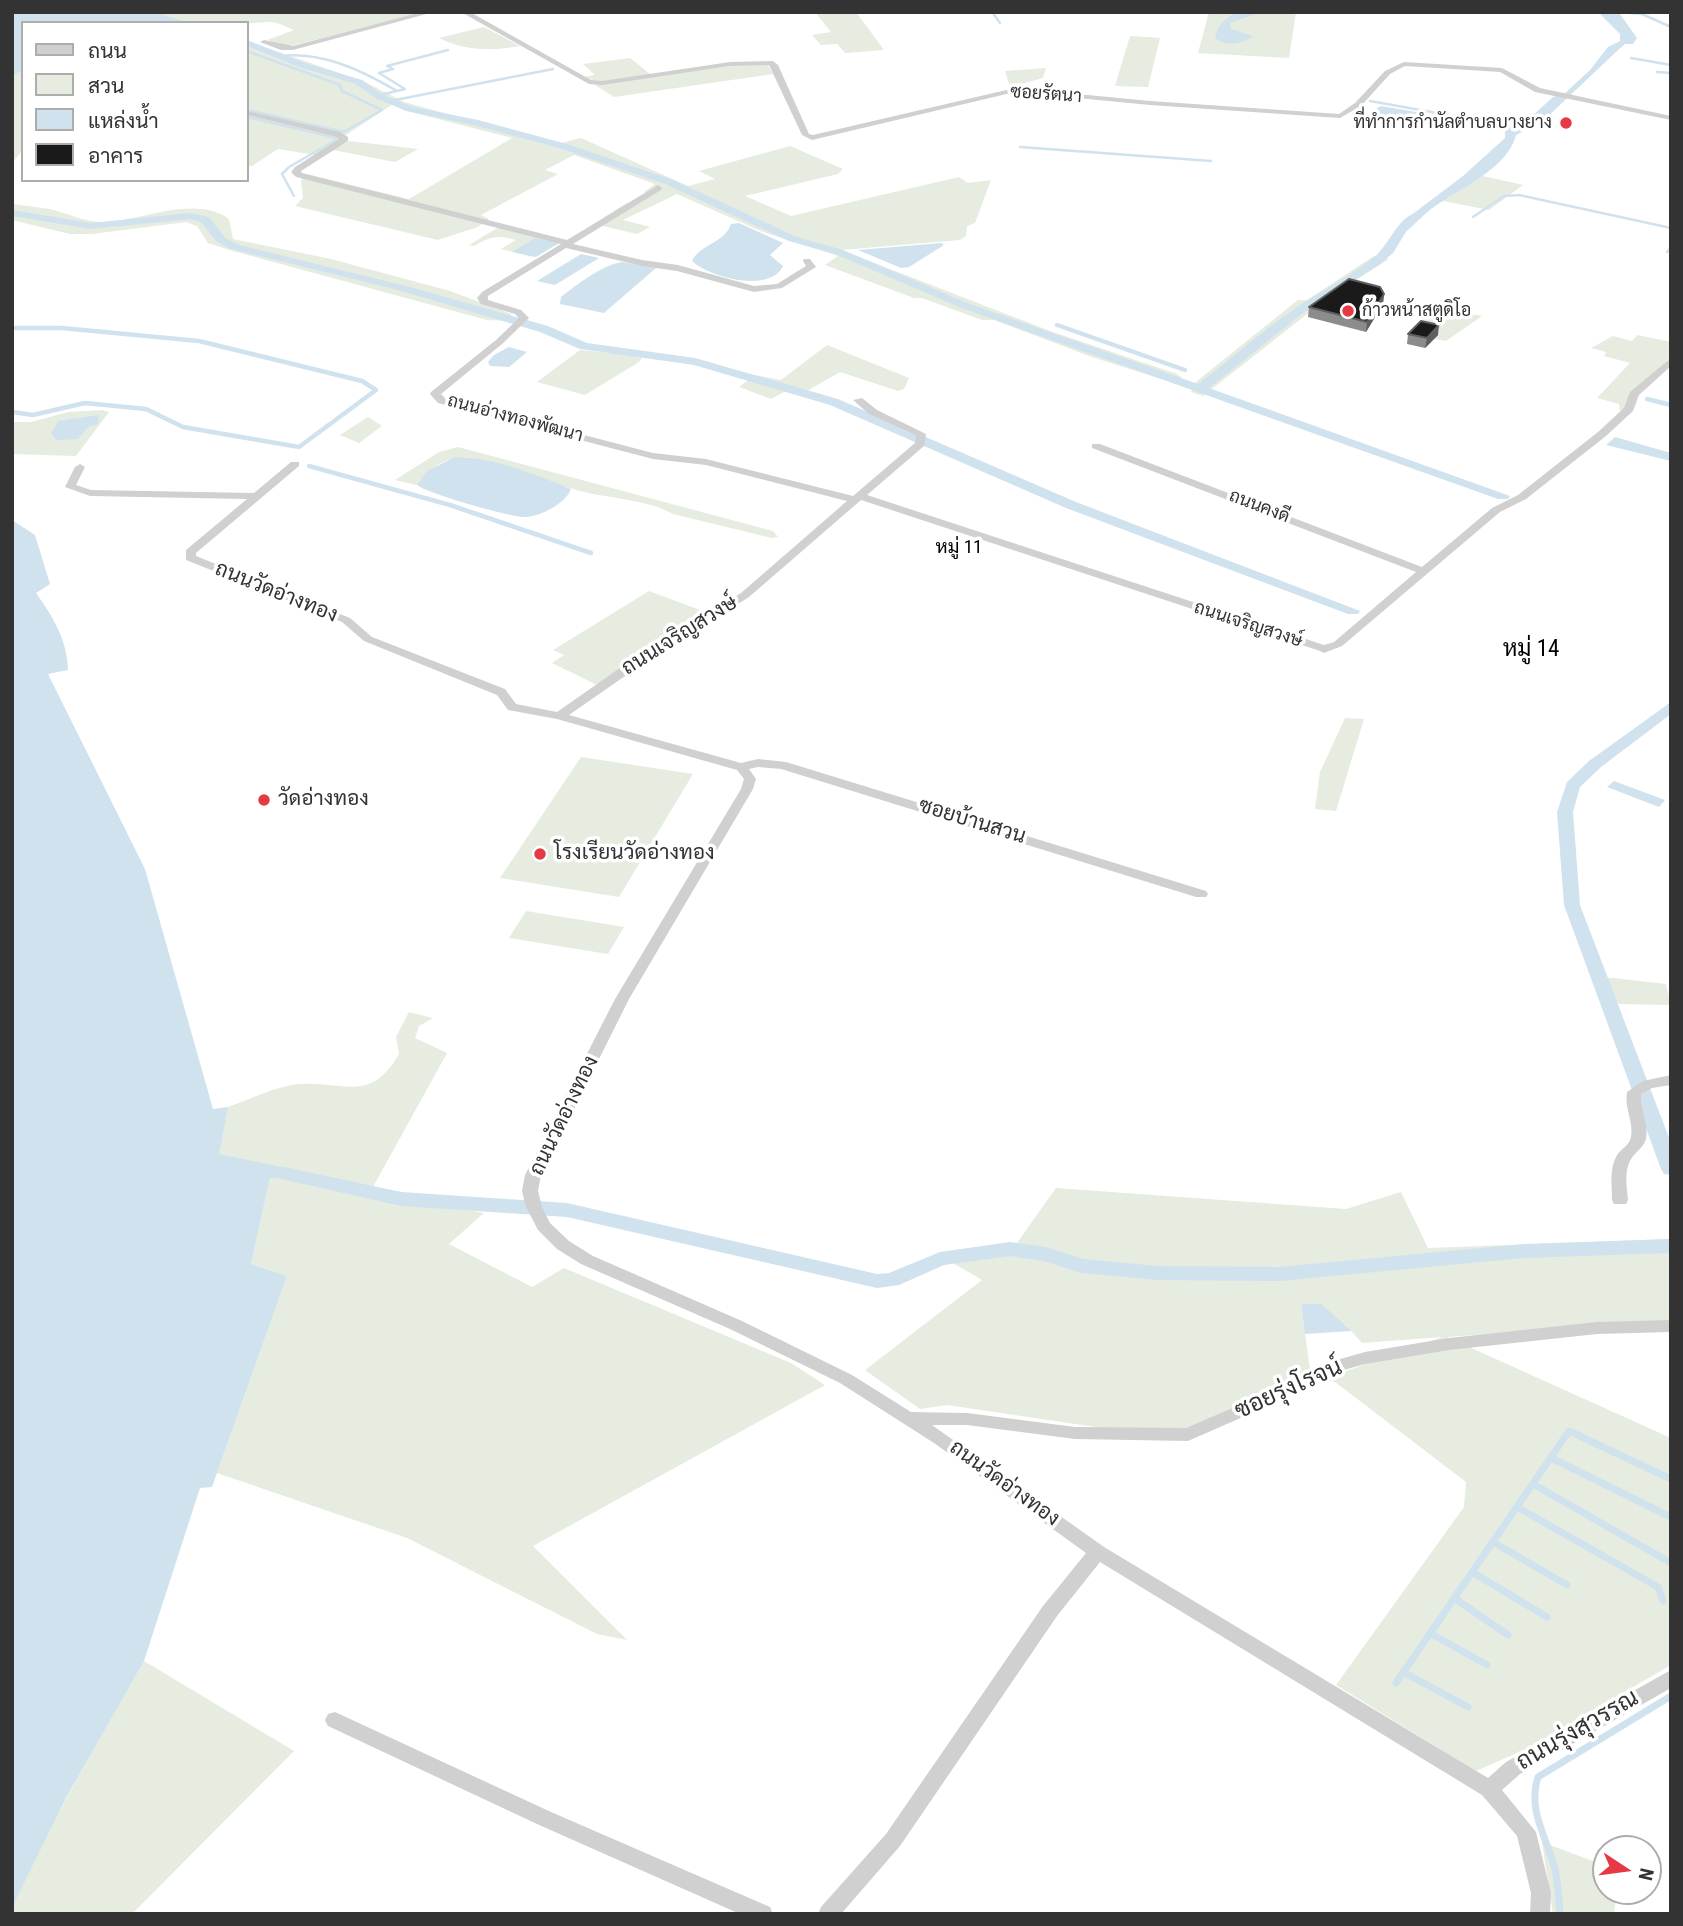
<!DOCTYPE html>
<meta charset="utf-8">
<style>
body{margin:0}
#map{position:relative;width:1683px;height:1926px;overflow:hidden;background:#fff;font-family:"Roboto Condensed",Sarabun,sans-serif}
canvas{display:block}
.frame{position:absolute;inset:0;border:14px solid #333;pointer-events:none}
.legend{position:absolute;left:21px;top:21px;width:228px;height:161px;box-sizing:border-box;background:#fff;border:2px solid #adadad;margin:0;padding:9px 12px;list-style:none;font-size:21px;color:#333}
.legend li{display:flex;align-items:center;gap:14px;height:35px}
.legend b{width:35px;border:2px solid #adadad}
.north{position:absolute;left:1592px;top:1835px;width:70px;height:70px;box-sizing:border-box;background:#fff;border:2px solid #adadad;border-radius:50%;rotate:103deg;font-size:19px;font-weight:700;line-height:28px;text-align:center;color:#333}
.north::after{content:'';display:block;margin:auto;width:24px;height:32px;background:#e63946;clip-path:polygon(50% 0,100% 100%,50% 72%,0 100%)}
</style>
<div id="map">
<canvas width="1683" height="1926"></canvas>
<div class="frame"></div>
<ul class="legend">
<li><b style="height:9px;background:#d0d0d0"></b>ถนน</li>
<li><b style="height:19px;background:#e6ecdf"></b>สวน</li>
<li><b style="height:19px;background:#cfe2ee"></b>แหล่งน้ำ</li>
<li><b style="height:19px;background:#1a1a1a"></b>อาคาร</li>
</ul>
<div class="north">N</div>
</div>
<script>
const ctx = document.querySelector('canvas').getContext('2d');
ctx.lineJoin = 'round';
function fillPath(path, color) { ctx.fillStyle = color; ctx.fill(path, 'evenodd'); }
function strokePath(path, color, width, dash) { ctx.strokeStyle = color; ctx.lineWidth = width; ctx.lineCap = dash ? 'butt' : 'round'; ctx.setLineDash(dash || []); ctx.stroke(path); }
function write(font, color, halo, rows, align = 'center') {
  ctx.font = font + ' "Roboto Condensed",Sarabun,sans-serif'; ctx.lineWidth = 7; ctx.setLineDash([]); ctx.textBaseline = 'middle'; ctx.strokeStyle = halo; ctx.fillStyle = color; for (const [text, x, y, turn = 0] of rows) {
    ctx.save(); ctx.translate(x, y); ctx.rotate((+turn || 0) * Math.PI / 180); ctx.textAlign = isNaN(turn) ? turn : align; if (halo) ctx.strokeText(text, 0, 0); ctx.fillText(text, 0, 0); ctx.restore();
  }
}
fillPath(new Path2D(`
 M167 12H425L287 47 267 40 294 30C287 27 276 21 268 22 236 24 193 29 162 15Z
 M815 12H856L884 50 845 53 837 44 821 45 812 35 831 32Z
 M1209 12H1296L1289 58 1198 53Z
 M484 27 520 46C493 51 464 51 439 38Z
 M1130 36 1160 38 1148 87 1115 86Z
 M247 41 365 82 404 102 557 144 581 138 688 186 715 179 699 171 790 146 843 169 838 174 745 196 791 216 959 177 968 183 991 180 975 223 967 226 966 236 960 240 841 250 1050 331 1177 374 1182 378 1180 385 1092 357 994 320H982L922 298H914L825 265 838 256 763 232 677 194 623 220 650 227 637 234 594 224 625 204 648 194 644 192 655 184 574 155 545 170 558 174 481 215 489 219 478 227 438 240 295 206 303 198 301 181 306 174 409 199 512 138 403 110 393 104 316 155 278 149 252 166H247Z
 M630 58 650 74 600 82 583 77 595 75 583 64Z
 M753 63 768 65 773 74 614 97 595 85Z
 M1046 68 1043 78 1010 87 1005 71Z
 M23 70V150L12 163V76Z
 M349 141 418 149 395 162 333 150Z
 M1483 176 1523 185 1489 210 1443 201Z
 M12 204C25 206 38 207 50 209 67 213 84 222 102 222 139 222 195 194 229 219L233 239 331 259 450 291 511 314 510 321 487 320 233 251 208 243 197 226 186 222 92 234H70L12 220Z
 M499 227 562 242 533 257 501 249 516 240C497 235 491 236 474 246L469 245Z
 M1374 256 1389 259 1325 300 1203 396 1191 392 1197 381 1298 300H1307Z
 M1453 310 1482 316 1446 341 1409 334 1430 311Z
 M1637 335 1671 342V357L1629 398 1627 408 1620 411 1619 404 1597 398 1630 363 1604 356 1606 352 1591 348 1613 336 1632 341Z
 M827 345 909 378 904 389 898 391 840 372 800 395 786 391 771 399 739 387 755 375 781 380Z
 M580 350 643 356 639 362 585 395 537 382Z
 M102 410 109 412 76 456 12 454V422H31L68 412Z
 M368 417 382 426 359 443 340 435Z
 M458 447 773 531 778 537 772 538 673 514C644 498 606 499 573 489 538 479 504 466 468 457 447 457 429 467 417 485L395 480 439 452Z
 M649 591 708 613 597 685 552 663 564 655 553 650Z
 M1345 718 1364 719 1336 811 1315 809 1320 772Z
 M581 757 693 774 619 897 500 878Z
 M526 911 624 927 608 954 509 938Z
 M1604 977 1666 984 1671 1005 1618 1004Z
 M409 1012 433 1018 419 1026 415 1038 447 1053 373 1187 419 1195 420 1201 484 1213 449 1244 532 1287 564 1268 791 1363 825 1385 533 1546 627 1640 597 1634 407 1538 217 1473 287 1276 251 1264 270 1178 304 1180 306 1173 218 1154 228 1107C251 1099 278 1085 302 1084 345 1082 371 1103 399 1054L396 1037Z
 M1056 1188 1346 1209 1401 1192 1428 1248 1671 1239V1320L1447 1337 1671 1438V1665L1528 1748 1476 1771 1336 1685 1464 1507 1466 1482 1335 1382 1324 1379 1442 1337 1362 1343 1346 1325 1301 1304 1310 1370 1215 1417 1178 1431 1116 1430 947 1405 920 1409 865 1370 982 1280 946 1259 1017 1243Z
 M144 1661 294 1751 132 1914H12C12 1892 29 1868 39 1850 72 1786 108 1724 144 1661Z
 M1542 1842 1606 1866V1891H1617L1614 1914H1553Z`), '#e6ecdf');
fillPath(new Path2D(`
 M12 12H167L163 15 190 23H23V70L12 76Z
 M1238 12H1261L1230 23 1231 29 1253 36C1242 44 1226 47 1215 38 1218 24 1225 18 1238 12Z
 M1598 12 1620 14 1637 38 1633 44H1625L1616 52 1544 120 1516 135C1508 169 1457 190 1431 209 1422 216 1415 224 1407 231L1397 229 1402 222 1463 176 1505 138V129L1530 118 1553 97 1564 94 1590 70 1608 47 1620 41V34Z
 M1381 106 1486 124 1379 115 1370 112Z
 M739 223 783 243 770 255 783 266C770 294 709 277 692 261 700 244 725 243 731 224Z
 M535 238 559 243 536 257 512 252Z
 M941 243 944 245 909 267 901 268 858 250Z
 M581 254 599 258 555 285 537 281Z
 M622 262 656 268 604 313 560 304 561 297C578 284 600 266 622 262Z
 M509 347 527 352 509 367 490 366 488 362 494 355Z
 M99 415 98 424 88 427 78 439 57 440 51 434 58 421Z
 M1615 437 1671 453V461L1606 445Z
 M455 457C494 457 536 475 571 489 566 503 541 516 526 517 512 518 426 493 417 485L427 471Z
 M12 520 35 535 50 584 36 593C53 617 67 639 68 670L48 674 145 869 213 1109 228 1107 219 1154 306 1172 304 1180 270 1178 251 1264 287 1276 212 1487 200 1488 144 1661 66 1798 12 1907Z
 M1614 781 1665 800 1659 807 1607 787Z
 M1301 1304H1321L1352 1331 1305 1334Z`), '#cfe2ee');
strokePath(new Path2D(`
 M992 12 1000 23
 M1617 12 1642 14 1671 27
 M247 51 340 85 342 91 382 110 344 132 247 110
 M279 56C322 51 361 70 397 91
 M1631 58 1671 65
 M1657 72 1671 73
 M376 96 405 89 379 73 393 69 387 66 448 50
 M390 101 553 69
 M1370 101 1487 122
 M247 117 333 137 336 140 289 167 282 174 294 196
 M1020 147 1211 161
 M1473 217 1504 196 1519 195 1671 228
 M1667 252 1671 248`), '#cfe2ee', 2.5);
strokePath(new Path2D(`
 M1057 325 1185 370
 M12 328H62L199 341 362 381 376 390 299 447 183 427 146 409 85 403 33 415 12 412
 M1647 399 1671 405
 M309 466 450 505 591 553`), '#cfe2ee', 4.5);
strokePath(new Path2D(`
 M1551 1458 1671 1517
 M1533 1484 1671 1563
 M1517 1507 1658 1587 1663 1601
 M1493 1542 1567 1585
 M1472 1572 1547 1617
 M1454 1598 1508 1635
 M1430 1633 1487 1665
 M1403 1672 1468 1707
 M1396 1683 1569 1431 1671 1479
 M1560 1914C1559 1899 1558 1884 1555 1869 1547 1838 1527 1810 1538 1777L1671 1696`), '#cfe2ee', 7);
fillPath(new Path2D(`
 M247 40 305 63 362 80 383 95 413 107 478 120 567 144 673 180 797 237 843 250 967 303 1198 384C1231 359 1262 331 1296 308 1321 291 1349 277 1373 258 1389 247 1400 210 1422 213V217L1409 227 1393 253 1380 264 1303 313 1209 388 1510 496 1508 499H1498L959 307 835 254 789 241 665 184 559 148 477 126 407 111 377 99 356 84 299 67 247 46Z
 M12 210 91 223 190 213 209 217 225 238 239 245 406 286 548 326 587 343 695 358 838 399 1076 502 1360 611 1358 614H1348L1066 508 830 405 694 365 580 349 540 332 398 290 231 249 217 242 201 222 190 219 91 229 12 216Z
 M1671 702V714L1601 767 1580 787 1573 812 1580 905 1671 1143V1175L1664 1174 1661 1169 1564 905 1557 812 1567 782 1589 761Z
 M284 1167 401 1192 567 1203 877 1274 889 1273 940 1252 1010 1242 1046 1247 1083 1259 1158 1266 1279 1267 1524 1244 1671 1239V1253L1524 1258 1279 1281 1158 1280 1081 1273 1044 1261 1010 1256 944 1265 899 1285 877 1288 567 1217 401 1206 277 1178 274 1173 277 1168Z`), '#cfe2ee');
fillPath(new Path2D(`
 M422 12H434L293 50H281L260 42 264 40 293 46Z
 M461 12H470L591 80 602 81 730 62 773 61 778 65 809 134 813 135 1015 88 1150 101 1339 114 1355 103 1385 71 1404 62 1502 68 1540 88 1671 116V120L1535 92 1500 72 1405 66 1390 74 1361 106 1340 118 1150 105 1015 92 812 140 802 135 769 65 730 66 602 85 589 84Z
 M247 111 340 132 348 137V141L301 171 302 173 567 240 658 185 662 188 661 190 573 244 642 260 678 265 754 286 777 284 806 266 803 261 804 259H810L816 267 782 288 754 292 677 271 642 266 566 248 488 296V300L521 310 529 318 502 344 441 394 446 399 653 453 706 459 853 496 915 443 916 435 869 414 853 400 862 398 877 410 926 434 924 446 867 495 1324 645 1334 642 1416 572 1092 448V444H1100L1422 567 1492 508 1518 495 1598 432 1624 408 1630 392 1671 358V366L1639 395 1633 411 1606 436 1526 499 1500 512 1342 646 1324 653 1320 651 861 500 749 597 638 667 569 715 741 763 758 759 786 762 1206 891 1208 894 1206 897H1196L781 769 758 767 749 769 756 779 753 789 629 999 541 1175 538 1191 542 1207 550 1223 569 1241 593 1256 742 1321 852 1375 911 1412 967 1413 1075 1427 1186 1428 1256 1398 1319 1365 1365 1352 1449 1338 1597 1322 1671 1320V1332L1597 1334 1449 1350 1365 1364 1330 1374 1268 1406 1188 1441 1075 1439 967 1425H932L1104 1547 1488 1778 1506 1762 1671 1670V1688L1520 1774 1502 1790 1536 1832 1551 1893 1550 1914H1530L1531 1893 1517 1836 1482 1795 1100 1562 1057 1616 900 1846 841 1914H818L821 1907 886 1834 1043 1606 1086 1553 934 1443 840 1383 730 1329 581 1264 557 1249 538 1230 526 1207 522 1191 525 1175 615 999 741 789 744 779 737 770 557 719 508 710 497 695 364 641 342 622 186 560V550L247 499 90 496 65 487 75 467 80 464 85 467 76 485 91 490 254 493 291 462H299V466L196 553V556L350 618 372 637 505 689 516 704 557 712 630 661 741 593 847 501 706 465 653 459 438 403 430 394 431 392 496 340 519 318 515 314 481 304 477 298 482 292 561 244 296 177 291 172 295 167 339 139 334 136 247 115Z
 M1671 1075V1085L1652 1088 1641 1094C1640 1109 1649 1124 1646 1139 1643 1149 1634 1152 1630 1161 1624 1172 1627 1188 1628 1200L1626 1204H1614L1612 1200C1612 1185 1609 1169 1617 1155 1622 1148 1629 1146 1631 1137 1634 1122 1624 1108 1627 1092L1643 1081Z
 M335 1712 551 1812 770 1907 773 1914H740L537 1824 328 1726 325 1720 328 1714Z`), '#d0d0d0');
fillPath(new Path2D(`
 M1384 294 1383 304 1366 332 1308 317 1309 307Z
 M1408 334 1438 335 1425 348 1407 344Z`), '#8c8c8c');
fillPath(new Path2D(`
 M1384 294 1383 304 1366 332 1367 322Z
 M1439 325 1438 335 1425 348 1427 338Z`), '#5f5f5f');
const building = new Path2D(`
 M1349 279 1380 287 1384 294 1367 322 1309 307Z
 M1421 321 1439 325 1427 338 1408 334Z`);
fillPath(building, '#1a1a1a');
strokePath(building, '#5f5f5f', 2);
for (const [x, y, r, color] of [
 [1566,123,7,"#e63946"],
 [1348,311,7,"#e63946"],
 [264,800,7,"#e63946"],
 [540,854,7,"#e63946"]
]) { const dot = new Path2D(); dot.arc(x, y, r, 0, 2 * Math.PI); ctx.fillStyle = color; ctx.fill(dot); strokePath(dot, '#fff', 2.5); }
write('18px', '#333', '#fff', [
 ["ซอยรัตนา",1046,95,4],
 ["ถนนอ่างทองพัฒนา",515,419,15],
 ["ถนนคงดี",1259,507,21],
 ["ถนนเจริญสวงษ์",1248,625,18]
]);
write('18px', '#333', '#fff', [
 ["ที่ทำการกำนัลตำบลบางยาง",1552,123],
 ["ก้าวหน้าสตูดิโอ",1362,311,"left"]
], 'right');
write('19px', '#000', '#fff', [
 ["หมู่ 11",959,548]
]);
write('21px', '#333', '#fff', [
 ["ถนนวัดอ่างทอง",276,593,22],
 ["ถนนเจริญสวงษ์",680,636,-32],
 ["ซอยบ้านสวน",972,822,17],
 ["ถนนวัดอ่างทอง",565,1116,-64],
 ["ถนนวัดอ่างทอง",1004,1484,36]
]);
write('21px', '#333', '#fff', [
 ["วัดอ่างทอง",278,800],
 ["โรงเรียนวัดอ่างทอง",554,854]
], 'left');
write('23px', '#000', '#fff', [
 ["หมู่ 14",1531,650]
]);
write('24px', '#333', '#fff', [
 ["ซอยรุ่งโรจน์",1289,1390,-24],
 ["ถนนรุ่งสุวรรณ",1578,1731,-30]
]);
</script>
